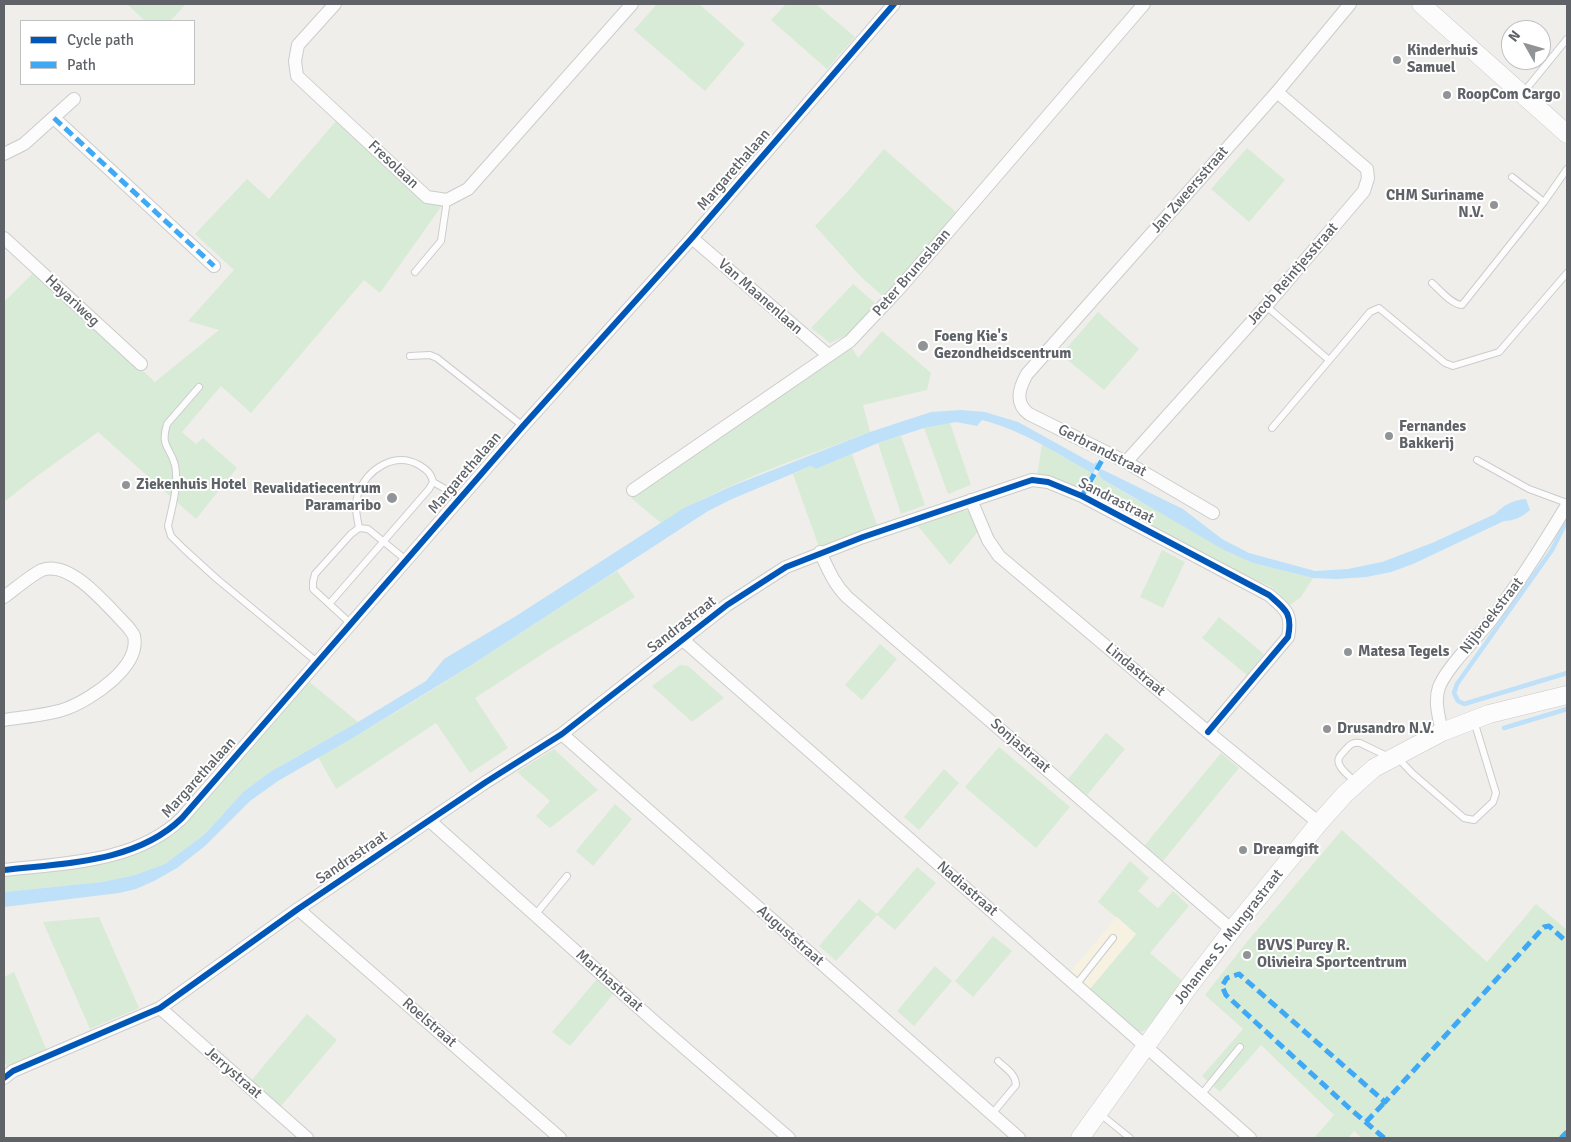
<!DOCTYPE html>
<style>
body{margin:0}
#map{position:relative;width:1571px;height:1142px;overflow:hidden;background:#efeeea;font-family:Signika,sans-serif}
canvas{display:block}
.frame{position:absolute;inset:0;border:5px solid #5f6368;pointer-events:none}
.legend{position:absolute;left:20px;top:20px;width:175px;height:65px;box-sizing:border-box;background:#fff;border:1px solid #bfc1c3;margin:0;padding:6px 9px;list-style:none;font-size:15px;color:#5f6368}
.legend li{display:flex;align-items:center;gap:10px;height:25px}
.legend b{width:25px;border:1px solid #bfc1c3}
.north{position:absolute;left:1501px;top:20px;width:50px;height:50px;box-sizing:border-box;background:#fff;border:1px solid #bfc1c3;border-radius:50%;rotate:308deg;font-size:14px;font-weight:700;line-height:20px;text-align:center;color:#5f6368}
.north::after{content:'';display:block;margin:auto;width:18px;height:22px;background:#919496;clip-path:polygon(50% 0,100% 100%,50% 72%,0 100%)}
</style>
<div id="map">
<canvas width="1571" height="1142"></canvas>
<div class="frame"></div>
<ul class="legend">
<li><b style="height:6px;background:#0057b8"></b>Cycle path</li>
<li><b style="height:6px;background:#3fa9f5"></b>Path</li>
</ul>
<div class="north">N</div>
</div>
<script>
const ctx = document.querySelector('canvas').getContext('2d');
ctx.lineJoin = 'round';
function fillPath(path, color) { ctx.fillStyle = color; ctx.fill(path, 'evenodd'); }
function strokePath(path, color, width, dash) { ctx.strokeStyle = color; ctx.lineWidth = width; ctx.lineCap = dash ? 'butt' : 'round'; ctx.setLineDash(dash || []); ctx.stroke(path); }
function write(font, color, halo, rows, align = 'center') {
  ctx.font = font + ' Signika,sans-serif'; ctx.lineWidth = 4; ctx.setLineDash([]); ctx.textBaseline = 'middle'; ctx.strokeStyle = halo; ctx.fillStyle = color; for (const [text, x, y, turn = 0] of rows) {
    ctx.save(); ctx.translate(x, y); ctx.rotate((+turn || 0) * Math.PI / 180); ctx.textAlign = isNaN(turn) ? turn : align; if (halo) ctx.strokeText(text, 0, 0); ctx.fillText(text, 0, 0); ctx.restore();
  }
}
fillPath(new Path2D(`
 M127 4H186L170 21H145Z
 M657 4H699L745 44 705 91 634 30Z
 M786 4H816L855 37 827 69 771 20Z
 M336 121 425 202 443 204 380 293 364 280 251 413 221 386 182 432 196 444 203 438 237 468 196 519 98 432 33 479 4 502V302L35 271 155 382 219 330 188 321 234 270 195 234 247 179 269 199Z
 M1247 148 1285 180 1249 222 1211 189Z
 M884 149 957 213 884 297 861 277 815 226 849 190Z
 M853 284 876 304 849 334 830 343 811 328Z
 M1098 312 1139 349 1104 390 1065 358 1064 351Z
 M882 331 931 373 927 390 863 405 870 432C799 459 725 482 661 523L631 498 852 348 858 358Z
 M950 423 971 485 948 494 924 428Z
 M901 436 925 505 901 514 878 443Z
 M1042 444 1090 472 1091 476 1081 491 1037 476Z
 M852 454 877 525 819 547 793 474 812 466 816 469Z
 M1098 473 1102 479 1132 497 1253 563 1313 578 1301 597 1290 605 1272 587 1209 559 1088 494Z
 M960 510 970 511 981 528 950 565 918 526Z
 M1162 550 1185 562 1163 608 1140 597Z
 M617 571 635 597 547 651 475 698 508 748 470 773 436 723 336 789 318 757C421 701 518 634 617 571Z
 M1219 617 1264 654 1247 675 1202 638Z
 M880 644 897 659 862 700 845 685Z
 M680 665 688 666 724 698 692 722 652 686Z
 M307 680 358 722 270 772 243 792 205 834 165 864 135 875 102 882 4 892V875L132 855 153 846 173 835Z
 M1106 733 1125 749 1087 795 1068 779Z
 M999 747 1070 807 1036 848 965 787Z
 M554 749 598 790 550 828 536 816 550 801 517 772Z
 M1221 753 1239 768 1163 861 1144 846Z
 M944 769 959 783 919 830 904 817Z
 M615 804 632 819 593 866 576 851Z
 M1342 830 1487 962 1536 904 1567 930V1138H1362L1354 1131 1348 1138H1314L1334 1115 1261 1045 1220 1092 1202 1076 1243 1029 1205 995 1246 943Z
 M1130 861 1149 878 1138 891 1158 908 1173 891 1189 906 1150 953 1184 982 1146 1029 1142 1032 1138 1031 1089 990 1136 934 1098 902Z
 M917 867 936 883 895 930 877 915 836 961 819 946 859 899 877 914Z
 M99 917 139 1008 90 1029 43 922Z
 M993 936 1012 951 973 997 955 981Z
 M935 966 952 981 914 1026 897 1011Z
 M14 972 47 1051 7 1067 4 1060V977Z
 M598 978 615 992 570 1046 552 1032Z
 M307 1014 337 1040 281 1106 251 1081Z`), '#d8ebd6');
fillPath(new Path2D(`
 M1117 917 1136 934 1089 990 1069 973Z`), '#f6f1e1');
fillPath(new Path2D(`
 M961 410 985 412 1018 422 1094 464 1096 462 1099 464 1091 476 1090 472C1055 452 1021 430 982 420L977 426 956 422 924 428 878 443 816 469 811 466 732 499 708 511 470 666 356 736 278 781 250 801 205 846 177 868 154 881 136 889 119 893 4 907V892L102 882 135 875 165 864 205 834 243 792 270 772 358 722 426 681 444 659 516 616 684 508 732 486 870 432 931 412Z
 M1101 469 1183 509 1222 539 1249 553 1315 571 1348 569 1382 562 1432 543 1495 514C1504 505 1513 500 1526 499L1530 510C1522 517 1514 521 1504 521L1413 564 1391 572 1366 577 1337 579 1313 578 1253 563 1224 550 1102 479 1098 473Z`), '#bfe0f9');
strokePath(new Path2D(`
 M1567 520 1552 550 1457 684 1454 693 1458 701 1464 704 1567 673
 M1504 728 1567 709`), '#bfe0f9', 4.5);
const lane = new Path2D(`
 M1523 93 1567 39
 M1512 177 1544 202
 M415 272 441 241 447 200
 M1432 283C1440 290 1451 304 1462 305L1544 202 1567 169
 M1266 306 1329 360
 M410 356 430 355 437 358 523 426
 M199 387 167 424C160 447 170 446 175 465 179 485 172 507 168 526L171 536 184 549 217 579 317 662
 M1272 428 1370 312 1379 308 1445 363 1453 366 1499 352 1567 273
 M1477 460 1529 489 1567 503
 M433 482 461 498
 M330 603 429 489 433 482C431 473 427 470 419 465 395 451 367 469 358 494 354 505 357 517 359 528
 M350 623 313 589V582L315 574 351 534 359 528 368 529 406 560
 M1397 757 1412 773 1464 818 1474 820 1493 802 1496 793 1474 721
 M1357 783C1352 778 1335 767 1339 758 1340 755 1344 752 1346 749 1351 744 1353 742 1360 743L1389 757
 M535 915 567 876
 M1076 985 1113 938
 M1201 1095 1240 1047
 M1099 1113 1130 1138
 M992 1114 1016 1085C1016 1074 1005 1068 998 1061`);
const street = new Path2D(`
 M335 4 298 45 295 61 297 76 427 197 447 200 468 189 632 4
 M54 118 214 266
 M4 154 24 144 74 99
 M4 238 141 364
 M692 238 828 355
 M1126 462 1266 306 1364 191 1368 178 1367 169 1277 92
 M633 490 850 341 898 290 1144 4
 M971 500 988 540 999 556 1208 732 1319 823
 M1213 513 1126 462 1029 414C1014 403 1019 388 1027 374L1277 92 1350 4
 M820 552C828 569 834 584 847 597L1232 930
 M4 597C14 590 31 575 42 570 71 559 109 608 128 627 130 630 133 633 134 636 141 667 91 699 68 708 51 715 22 717 4 720
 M683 640 1250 1138
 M1442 732C1439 717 1434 702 1439 687 1447 667 1477 638 1491 620 1519 583 1543 545 1567 505
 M562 734 1019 1138
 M430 821 656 1023 789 1138
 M4 870C64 863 136 863 182 818L523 426 692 238 894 4
 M298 909 560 1138
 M160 1008 307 1138
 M4 1078 13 1071 160 1008 298 909 486 782 562 734 727 605 786 567 863 537 1032 480 1048 482 1082 496 1269 595C1285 609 1293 613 1288 637L1208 732`);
const secondary = new Path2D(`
 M1421 4 1567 134
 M1080 1138 1190 985 1232 930 1319 823 1345 794 1374 768 1442 732 1489 714 1567 695`);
strokePath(lane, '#cbcccc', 8);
strokePath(street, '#cbcccc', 14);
strokePath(secondary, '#cacacb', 19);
strokePath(lane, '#fdfcfc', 6);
strokePath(street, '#fdfcfc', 12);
strokePath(secondary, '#fdfcfc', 18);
strokePath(new Path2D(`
 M54 118 214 266
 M1082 496 1106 453
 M1366 1122 1385 1102
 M1384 1138 1348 1107 1226 995 1222 986 1227 978 1239 974 1385 1102 1544 927 1549 926 1567 942
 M1561 1138 1567 1132`), '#3fa9f5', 5, [10, 5]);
strokePath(new Path2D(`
 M4 870C64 863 136 863 182 818L523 426 692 238 894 4
 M4 1078 13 1071 160 1008 298 909 486 782 562 734 727 605 786 567 863 537 1032 480 1048 482 1082 496 1269 595C1285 609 1293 613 1288 637L1208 732`), '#0057b8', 6);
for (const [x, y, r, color] of [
 [1397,60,5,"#919496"],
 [1447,95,5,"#919496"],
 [1494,205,5,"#919496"],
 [923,346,6,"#919496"],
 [1389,436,5,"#919496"],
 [126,485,5,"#919496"],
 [392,498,6,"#919496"],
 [1348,652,5,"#919496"],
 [1327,729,5,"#919496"],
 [1243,850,5,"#919496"],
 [1247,955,5,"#919496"]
]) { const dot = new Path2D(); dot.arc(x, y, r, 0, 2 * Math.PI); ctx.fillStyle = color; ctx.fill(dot); strokePath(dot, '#fff', 2); }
write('bold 15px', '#5f6368', '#fff', [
 ["Kinderhuis",1407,51],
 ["Samuel",1407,68],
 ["RoopCom Cargo",1457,95],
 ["CHM Suriname",1484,196,"right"],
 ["N.V.",1484,213,"right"],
 ["Foeng Kie's",934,337],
 ["Gezondheidscentrum",934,354],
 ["Fernandes",1399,427],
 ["Bakkerij",1399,444],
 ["Ziekenhuis Hotel",136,485],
 ["Revalidatiecentrum",381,489,"right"],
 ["Paramaribo",381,506,"right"],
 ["Matesa Tegels",1358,652],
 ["Drusandro N.V.",1337,729],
 ["Dreamgift",1253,850],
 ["BVVS Purcy R.",1257,946],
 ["Olivieira Sportcentrum",1257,963]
], 'left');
write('15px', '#5f6368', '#fff', [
 ["Fresolaan",393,165,43],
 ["Margarethalaan",734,170,-49],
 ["Jan Zweersstraat",1190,190,-49],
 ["Peter Bruneslaan",912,273,-49],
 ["Jacob Reintjesstraat",1293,274,-49],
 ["Van Maanenlaan",760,297,41],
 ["Hayariweg",72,301,43],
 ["Gerbrandstraat",1102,451,27],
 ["Margarethalaan",465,473,-49],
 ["Sandrastraat",1116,501,27],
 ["Nijbroekstraat",1492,616,-52],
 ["Sandrastraat",682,625,-38],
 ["Lindastraat",1135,670,40],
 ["Sonjastraat",1020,746,41],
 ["Margarethalaan",199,778,-48],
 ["Sandrastraat",352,858,-34],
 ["Nadiastraat",967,889,41],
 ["Auguststraat",790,936,41],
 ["Johannes S. Mungrastraat",1229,937,-52],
 ["Marthastraat",609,981,42],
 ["Roelstraat",429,1023,41],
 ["Jerrystraat",233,1073,41]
]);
</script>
